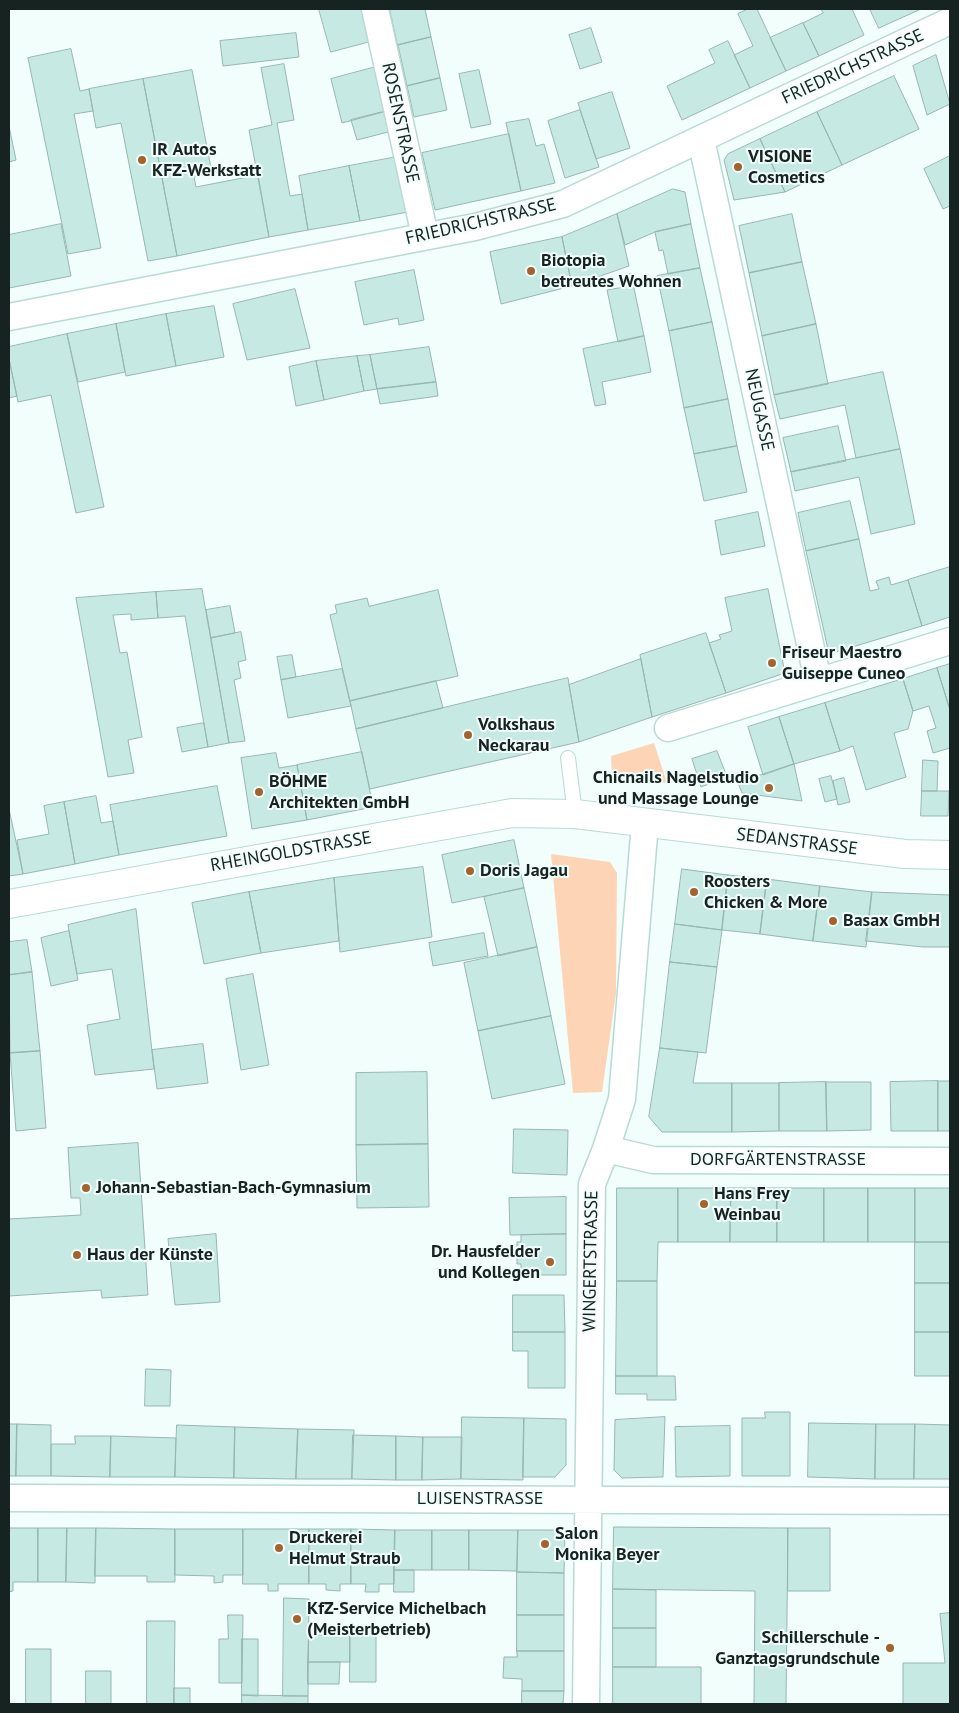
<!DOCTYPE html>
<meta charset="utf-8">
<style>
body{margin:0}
#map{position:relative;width:959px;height:1713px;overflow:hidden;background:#f1fefb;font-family:"PT Sans",sans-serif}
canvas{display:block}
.frame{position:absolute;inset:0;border:10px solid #162321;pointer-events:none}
</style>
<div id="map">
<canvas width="959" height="1713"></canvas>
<div class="frame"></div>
</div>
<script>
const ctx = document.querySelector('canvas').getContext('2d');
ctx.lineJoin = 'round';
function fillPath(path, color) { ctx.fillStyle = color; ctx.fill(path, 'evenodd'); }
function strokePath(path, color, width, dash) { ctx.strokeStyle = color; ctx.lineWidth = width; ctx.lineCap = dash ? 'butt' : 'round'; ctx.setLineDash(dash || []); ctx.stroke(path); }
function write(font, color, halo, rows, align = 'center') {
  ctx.font = font + ' "PT Sans",sans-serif'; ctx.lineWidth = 4; ctx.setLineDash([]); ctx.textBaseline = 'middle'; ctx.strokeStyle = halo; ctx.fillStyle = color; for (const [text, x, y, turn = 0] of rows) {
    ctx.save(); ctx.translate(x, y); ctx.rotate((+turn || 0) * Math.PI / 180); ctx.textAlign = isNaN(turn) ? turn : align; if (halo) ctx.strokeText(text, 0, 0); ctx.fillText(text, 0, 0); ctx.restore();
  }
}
fillPath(new Path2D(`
 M654 743 667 783 612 776 611 756Z
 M551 854 610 862 617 873 616 993 602 1092 573 1093Z`), '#fed4b6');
const building = new Path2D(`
 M319 9H367L376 40 331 52Z
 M390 9H425L431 37 398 45Z
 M748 9H757L786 71 750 88 734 55 753 46 738 14Z
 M821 9H852L864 35 819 56 803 23 823 13Z
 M870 9H921L879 28Z
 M803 23 819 56 786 71 770 38Z
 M591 28 602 62 580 69 569 35Z
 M296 33 299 57 223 66 220 41Z
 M431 37 440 78 407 86 398 45Z
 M728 41 750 88 682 120 667 86 715 63 709 50Z
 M71 49 80 91 89 89 93 111 74 114 101 248 68 254 28 58Z
 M936 55 950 104 927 115 913 66Z
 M284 64 294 120 277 123 290 196 302 194 308 230 269 237 249 130 272 125 261 68Z
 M376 67 387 111 342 123 331 79Z
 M192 70 212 173 194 177 196 187 258 175 269 237 177 256 143 79Z
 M479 70 491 124 471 128 459 74Z
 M894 76 919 129 842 165 817 112Z
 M440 78 447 110 414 117 407 86Z
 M143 79 177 256 148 261 121 123 96 128 89 89Z
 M612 92 630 148 596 159 578 103Z
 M580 110 599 167 565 178 548 121Z
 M387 111 392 131 357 140 351 120Z
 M817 112 842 165 785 192 760 139Z
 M529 119 536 146 544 144 555 183 521 191 506 123Z
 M9 126 16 160 9 162Z
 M509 134 521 191 435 210 422 153Z
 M760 139 785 192 734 200 724 160 728 154Z
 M950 156V206L943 209 924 169Z
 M397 157 408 212 360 221 349 166Z
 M349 166 360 221 308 230 299 176Z
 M673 189 685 192 691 224 655 232 625 245 617 214Z
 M617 214 629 266 572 286 562 237Z
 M792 214 802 262 749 273 739 226Z
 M61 224 71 276 9 288V235Z
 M691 224 700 268 668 274 663 250 659 251 655 232Z
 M562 237 572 286 501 304 490 252Z
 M802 262 816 324 762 336 749 273Z
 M700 268 712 322 669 331 657 276Z
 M414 270 424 320 399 325 398 318 364 325 355 282Z
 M631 274 644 336 618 342 607 290 624 287 622 276Z
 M295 289 310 348 247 360 233 304Z
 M214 306 224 357 176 366 166 314Z
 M166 314 176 366 126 376 116 324Z
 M712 322 728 399 684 408 669 331Z
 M116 324 125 372 78 382 67 334Z
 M816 324 828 384 774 395 762 336Z
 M67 334 104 507 76 513 51 395 18 402 9 359V347Z
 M644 336 651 372 602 382 606 404 595 406 583 349Z
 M429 347 436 382 377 389 370 355Z
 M370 355 377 389 364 391 357 356Z
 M357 356 364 391 324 400 316 361Z
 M9 359 17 396 9 398Z
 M316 361 324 400 296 406 289 367Z
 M883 372 900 449 856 458 845 405 780 419 774 395Z
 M436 382 438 396 380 404 377 389Z
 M728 399 737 446 694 454 684 408Z
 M838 426 846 461 791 472 783 438Z
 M737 446 747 492 704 501 694 454Z
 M900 449 915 524 871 534 859 477 795 491 791 472Z
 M850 501 859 539 806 551 798 513Z
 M758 512 765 546 721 555 715 521Z
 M859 539 870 591 879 589 876 581 889 577 891 585 908 580 922 626 829 654 806 551Z
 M950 567V617L922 626 908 580Z
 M202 589 229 743 208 747 185 616 158 618 156 592Z
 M768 589 785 673 726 693 709 643 721 639 719 635 732 631 725 598Z
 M438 590 458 676 350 701 330 615 337 613 335 605 367 598 369 606Z
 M156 592 158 618 131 620V614L113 615 120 653 127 652 142 737 128 740 134 773 108 777 76 598Z
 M230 606 235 633 211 638 206 610Z
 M241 632 246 660 238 662 241 678 234 680 245 741 229 743 211 638Z
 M706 633 726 693 652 717 640 655Z
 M292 655 296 677 281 680 277 657Z
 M641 659 652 717 579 742 569 685Z
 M950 664V710L937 668Z
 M937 668 950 710V748L933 753 927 731 936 728 929 706 913 711 903 679Z
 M342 669 351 706 288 718 281 680Z
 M568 678 579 742 370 789 356 729Z
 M903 679 913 711 908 729 894 733 906 777 866 790 853 746 840 751 825 703Z
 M436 681 443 708 356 729 350 701Z
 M825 703 840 751 794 764 779 717Z
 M779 717 794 764 763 775 748 727Z
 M204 723 208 747 182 752 177 728Z
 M717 751 727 777 701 787 692 759Z
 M362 752 373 807 307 820 297 765Z
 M276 753 279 768 297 765 307 820 252 829 241 758Z
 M923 760 938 761 937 791H922Z
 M794 764 802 801 742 793 738 783Z
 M831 776 837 799 825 802 819 779Z
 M844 778 850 802 838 805 833 781Z
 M217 786 227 836 119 855 110 805Z
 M922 791H949L948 816H921Z
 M96 796 101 823 113 821 119 855 75 864 64 802Z
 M64 802 75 864 23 874 17 840 49 834 44 806Z
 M9 809 23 874 9 876Z
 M514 840 524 888 452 903 442 855Z
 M423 867 432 937 340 952 334 878Z
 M682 869 728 875 722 930 675 924Z
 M728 875 767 879 760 934 722 930Z
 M334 878 339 941 261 953 249 892Z
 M767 879 820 886 813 941 760 934Z
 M820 886 872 892 866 947 813 941Z
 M524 888 537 947 498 956 484 897Z
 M249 892 261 953 204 964 192 903Z
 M872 892 950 895V947H923L866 941Z
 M136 909 154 1069 95 1075 87 1025 120 1019 112 969 77 974 68 925Z
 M675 924 722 930 717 967 670 962Z
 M69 931 78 980 51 986 41 938Z
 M484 933 488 956 433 966 429 943Z
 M27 940 32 972 9 975V942Z
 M537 947 551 1016 478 1031 464 963Z
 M670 962 717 967 706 1053 660 1048Z
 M32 972 40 1051 10 1053 9 975Z
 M253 974 269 1065 241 1070 226 979Z
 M551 1016 565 1084 492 1099 478 1031Z
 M203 1044 208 1083 157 1089 152 1050Z
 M660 1048 698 1052 693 1083H732V1132H662L649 1117Z
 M40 1051 46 1128 16 1131 10 1053Z
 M427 1072 428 1144 356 1145V1073Z
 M938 1081H950V1131H938Z
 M938 1081V1131H891L890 1082Z
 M826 1082H871V1130L827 1131Z
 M826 1082 827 1131H779V1083Z
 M732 1083H779V1131L732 1132Z
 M514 1129 568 1130 567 1175 513 1173Z
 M138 1143 148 1295 102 1298 101 1290 9 1296V1219L81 1215 80 1198H71L68 1148Z
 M428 1144 429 1207 357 1208 356 1145Z
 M617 1188H678V1242H658L657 1281H617Z
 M678 1188H731L730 1242H678Z
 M731 1188H777V1242H730Z
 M777 1188H824V1242H777Z
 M824 1188H868V1242H824Z
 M868 1188H915V1242H868Z
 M915 1188H950V1242H915Z
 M566 1197V1234L510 1235 509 1198Z
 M216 1234 220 1302 175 1305 168 1239Z
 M566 1234V1275H521V1264H517V1242H521V1235Z
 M915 1242H950V1283H915Z
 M617 1281H657V1376H616Z
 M915 1283H950V1332H915Z
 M513 1295H564L565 1332H513Z
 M513 1332H565V1388H528V1351H513Z
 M915 1332H950V1376H915Z
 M146 1369 171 1370 170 1406H145Z
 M616 1376H675L676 1400H647V1394H616Z
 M765 1412H790V1476H742V1418H765Z
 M462 1417 524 1418 523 1480 461 1479Z
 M665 1417 663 1477 622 1478 614 1470 615 1420Z
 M524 1418 566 1419V1465L555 1477H523Z
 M809 1423 876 1424 875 1479 808 1477Z
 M9 1424H17L16 1476H9Z
 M17 1424 51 1425V1476H16Z
 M876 1424H915L914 1479H875Z
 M915 1424 950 1425V1479H914Z
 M177 1425 235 1427 234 1478 175 1477Z
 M730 1426V1476L676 1477 675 1427Z
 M235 1427 298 1429 296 1479 234 1478Z
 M298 1429 354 1430 352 1479H296Z
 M353 1435 396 1436V1480L352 1479Z
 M75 1436H111L110 1477 51 1476V1444H75Z
 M111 1436 176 1438 175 1477H110Z
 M396 1436 423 1437 422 1480H396Z
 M423 1437H462L461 1479 422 1480Z
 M614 1527 788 1528 786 1704H754L755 1591 613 1589Z
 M9 1528H38V1582H13V1591L9 1592Z
 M38 1528H67L66 1582H38Z
 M67 1528H96L95 1583 66 1582Z
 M96 1528 175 1529V1582H147V1576H95Z
 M788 1528H830V1591H788Z
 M175 1529H243V1575H223V1582L214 1583V1576L175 1575Z
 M243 1529H309V1584H278V1591H268V1584H243Z
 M309 1529H351V1584H340V1591L326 1590V1584H309Z
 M351 1529 395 1530 394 1584H379V1592H365L366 1584H351Z
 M395 1530H432V1570H394Z
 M432 1530H469V1570H432Z
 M469 1530H518L517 1571 469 1570Z
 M518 1530H565L564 1573 517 1572Z
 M394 1570H414V1592H394Z
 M517 1572 564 1573V1615H517Z
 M613 1589 656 1590V1628H613Z
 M284 1598 309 1599 308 1696H283Z
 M950 1613V1704H903V1663H945L940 1614Z
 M228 1615H243L242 1683H219V1639H228Z
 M517 1615H564V1651H517Z
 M147 1621H175L174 1704H147Z
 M350 1628H376V1682H350Z
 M613 1628H656V1667H613Z
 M309 1635H350V1662H308Z
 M242 1639H258V1696L242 1695Z
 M26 1649H51V1704H26Z
 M517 1651H564V1691H522V1679L503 1678 504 1657H517Z
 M308 1662H340L339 1684H308Z
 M613 1667H701V1704H613Z
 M86 1671H111V1704H86Z
 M174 1688H190V1704H174Z
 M522 1691H564L563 1704H522Z
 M242 1695 308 1696V1704H242Z`);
fillPath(building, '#c7e9e3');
strokePath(building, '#96b7b0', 1);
const lane = new Path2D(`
 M568 758 575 814`);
const street = new Path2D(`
 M375 9 425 236
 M701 139 818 681
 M9 317 475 227 563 204 950 21
 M668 728 950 641
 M606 1149 653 1160 950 1161
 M9 1498 950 1501
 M586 1704 592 1184 606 1149 622 1099 645 823`);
const secondary = new Path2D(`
 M9 904 512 813 575 814 905 854 950 855`);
strokePath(lane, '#b9dad4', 16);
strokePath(street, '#b9dad4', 29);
strokePath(secondary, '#b9dad4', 30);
strokePath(lane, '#fff', 14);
strokePath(street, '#fff', 26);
strokePath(secondary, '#fff', 28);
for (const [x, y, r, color] of [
 [142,160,5,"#a4632e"],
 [738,167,5,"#a4632e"],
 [531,271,5,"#a4632e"],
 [772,663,5,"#a4632e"],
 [468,735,5,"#a4632e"],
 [769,788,5,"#a4632e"],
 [259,792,5,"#a4632e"],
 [470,871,5,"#a4632e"],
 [694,892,5,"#a4632e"],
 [833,921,5,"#a4632e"],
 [86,1188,5,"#a4632e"],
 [704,1204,5,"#a4632e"],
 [77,1255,5,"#a4632e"],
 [550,1262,5,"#a4632e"],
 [545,1544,5,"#a4632e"],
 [279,1548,5,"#a4632e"],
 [297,1619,5,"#a4632e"],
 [890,1648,5,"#a4632e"]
]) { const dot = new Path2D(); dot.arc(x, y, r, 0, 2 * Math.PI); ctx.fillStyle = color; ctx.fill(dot); strokePath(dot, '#f1fefb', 2); }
write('18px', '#162321', '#f1fefb', [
 ["FRIEDRICHSTRASSE",853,67,-25],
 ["ROSENSTRASSE",400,123,78],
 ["FRIEDRICHSTRASSE",481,222,-13],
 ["NEUGASSE",759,410,78],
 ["SEDANSTRASSE",797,842,7],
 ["RHEINGOLDSTRASSE",291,852,-10],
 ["DORFGÄRTENSTRASSE",778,1160],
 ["WINGERTSTRASSE",591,1261,-89],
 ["LUISENSTRASSE",480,1499]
]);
write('bold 18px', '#162321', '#f1fefb', [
 ["IR Autos",152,150],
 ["KFZ-Werkstatt",152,171],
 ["VISIONE",748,157],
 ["Cosmetics",748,178],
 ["Biotopia",541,261],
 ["betreutes Wohnen",541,282],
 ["Friseur Maestro",782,653],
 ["Guiseppe Cuneo",782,674],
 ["Volkshaus",478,725],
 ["Neckarau",478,746],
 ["Chicnails Nagelstudio",759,778,"right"],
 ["und Massage Lounge",759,799,"right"],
 ["BÖHME",269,782],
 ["Architekten GmbH",269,803],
 ["Doris Jagau",480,871],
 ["Roosters",704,882],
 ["Chicken & More",704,903],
 ["Basax GmbH",843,921],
 ["Johann-Sebastian-Bach-Gymnasium",96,1188],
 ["Hans Frey",714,1194],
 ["Weinbau",714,1215],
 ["Dr. Hausfelder",540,1252,"right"],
 ["und Kollegen",540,1273,"right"],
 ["Haus der Künste",87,1255],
 ["Salon",555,1534],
 ["Monika Beyer",555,1555],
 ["Druckerei",289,1538],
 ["Helmut Straub",289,1559],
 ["KfZ-Service Michelbach",307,1609],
 ["(Meisterbetrieb)",307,1630],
 ["Schillerschule -",880,1638,"right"],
 ["Ganztagsgrundschule",880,1659,"right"]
], 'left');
</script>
